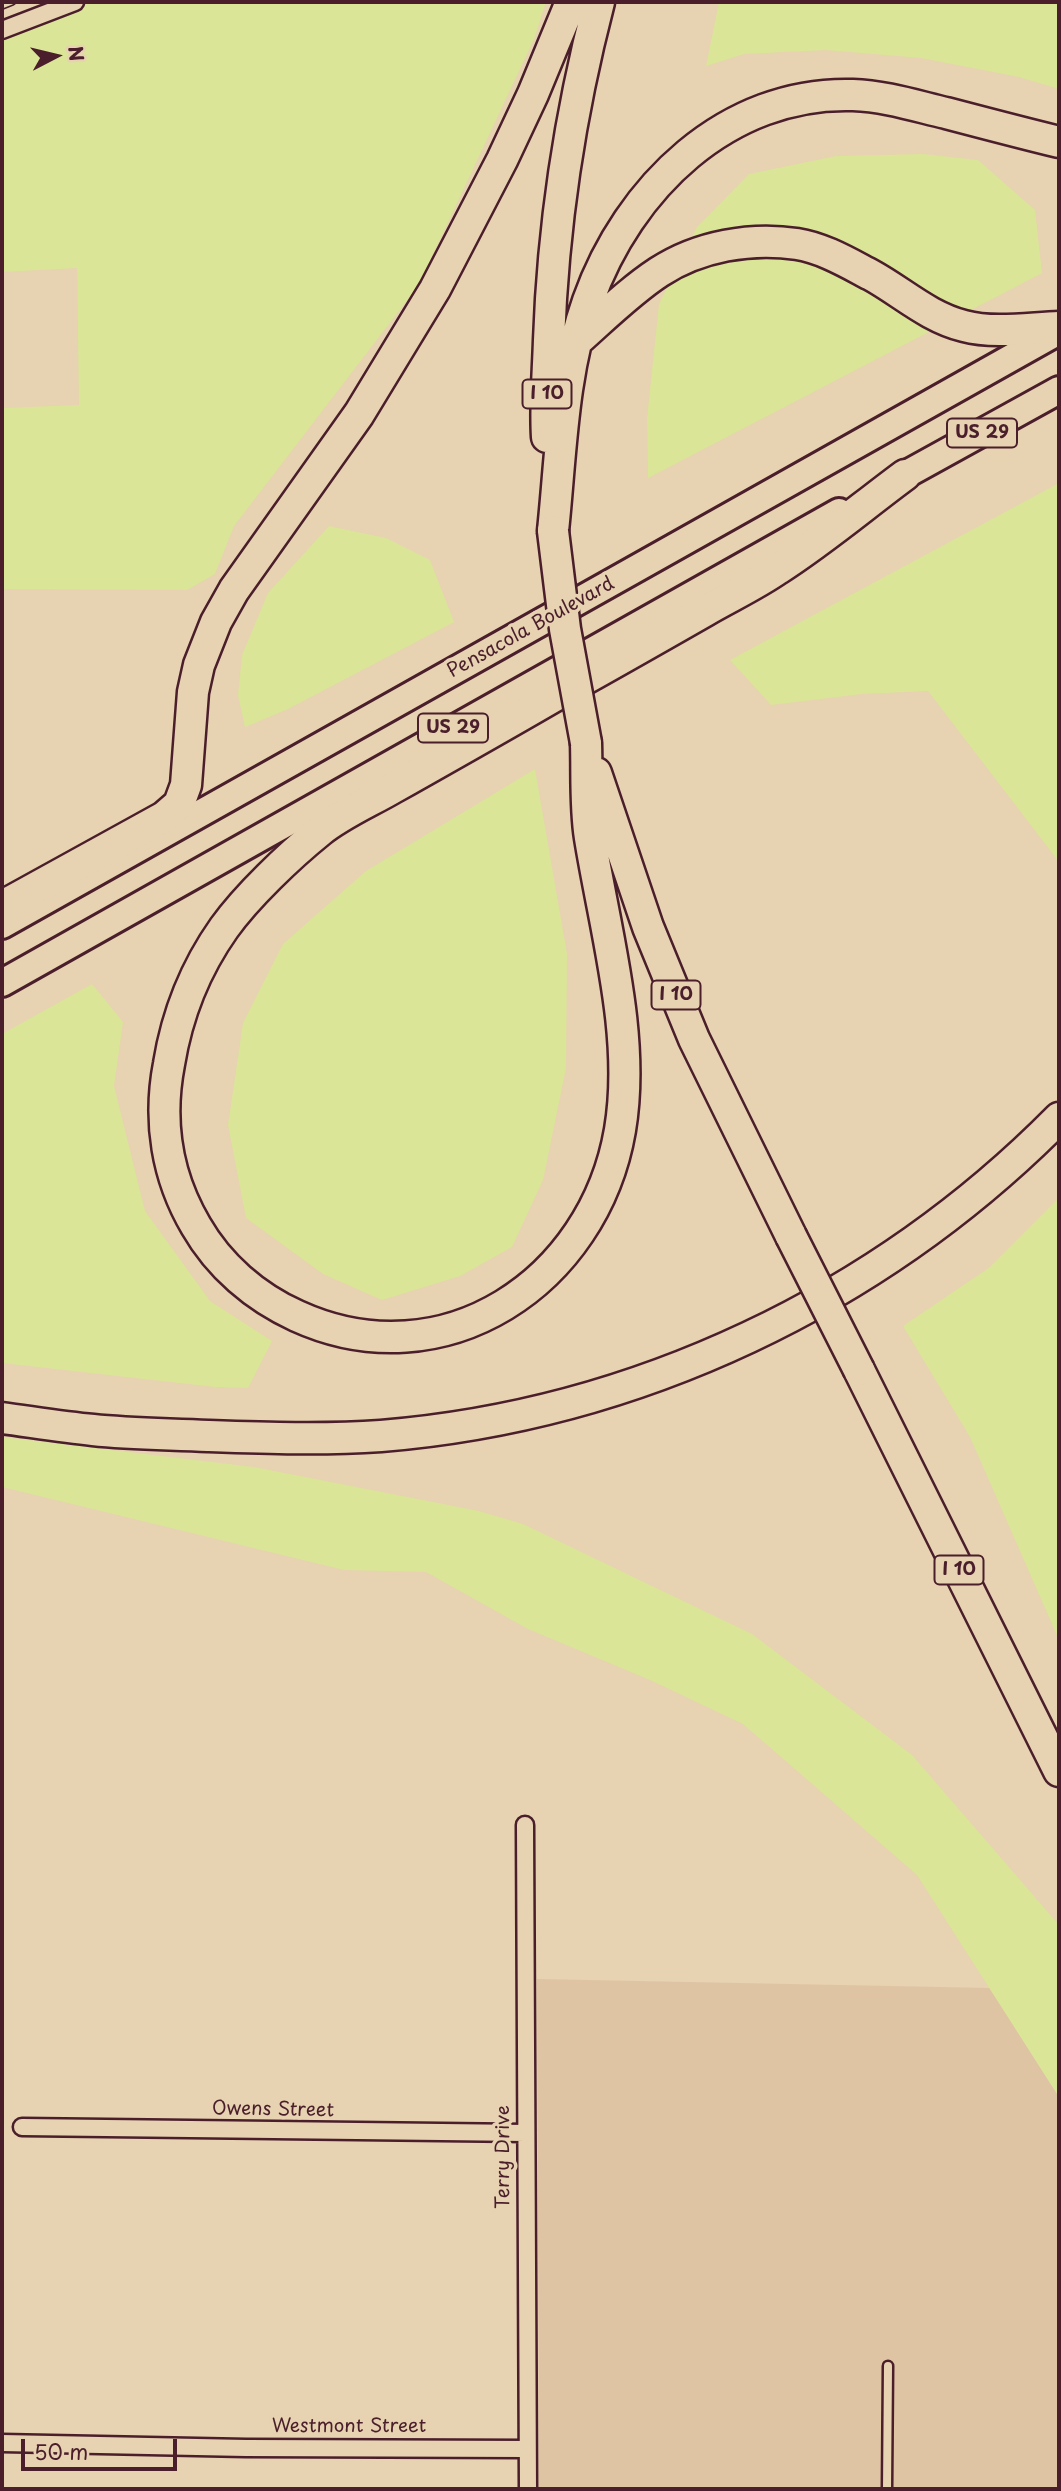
<!DOCTYPE html>
<style>
body{margin:0}
#map{position:relative;width:1061px;height:2491px;overflow:hidden;background:#e7d2b1;font-family:"Playpen Sans",sans-serif}
canvas{display:block}
.frame{position:absolute;inset:0;border:4px solid #4a1f2b;pointer-events:none}
.north{position:absolute;left:21px;top:21px;width:70px;height:70px;-webkit-text-stroke:5px #e7d2b1;paint-order:stroke;rotate:83deg;font-size:19px;font-weight:700;line-height:28px;text-align:center;color:#4a1f2b}
.north::after{content:'';display:block;margin:auto;width:24px;height:32px;background:#4a1f2b;clip-path:polygon(50% 0,100% 100%,50% 72%,0 100%)}
.scale{position:absolute;left:21px;top:2439px;width:156px;height:32px;box-sizing:border-box;border:4px solid #4a1f2b;border-top:0;padding-left:9px;font-size:21px;line-height:24px;white-space:nowrap;color:#4a1f2b;-webkit-text-stroke:5px #e7d2b1;paint-order:stroke}
</style>
<div id="map">
<canvas width="1061" height="2491"></canvas>
<div class="frame"></div>
<div class="north">N</div>
<div class="scale">50 m</div>
</div>
<script>
const ctx = document.querySelector('canvas').getContext('2d');
ctx.lineJoin = 'round';
function fillPath(path, color) { ctx.fillStyle = color; ctx.fill(path, 'evenodd'); }
function strokePath(path, color, width, dash) { ctx.strokeStyle = color; ctx.lineWidth = width; ctx.lineCap = dash ? 'butt' : 'round'; ctx.setLineDash(dash || []); ctx.stroke(path); }
function write(font, color, halo, rows, align = 'center') {
  ctx.font = font + ' "Playpen Sans",sans-serif'; ctx.lineWidth = 7; ctx.setLineDash([]); ctx.textBaseline = 'middle'; ctx.strokeStyle = halo; ctx.fillStyle = color; for (const [text, x, y, turn = 0] of rows) {
    ctx.save(); ctx.translate(x, y); ctx.rotate((+turn || 0) * Math.PI / 180); ctx.textAlign = isNaN(turn) ? turn : align; if (halo) ctx.strokeText(text, 0, 0); ctx.fillText(text, 0, 0); ctx.restore();
  }
}
fillPath(new Path2D(`
 M537 1979 990 1988 1059 2097V2489H539Z`), '#dfc4a3');
fillPath(new Path2D(`
 M79 2H546L534 39 418 286 234 526 215 574 187 590 2 589V408L79 405 77 268 2 272V34Z
 M719 2H1059V89L1019 77 921 58 826 50 744 54 706 66Z
 M923 154 978 160 1035 210 1042 273 648 478 647 418 659 304 697 227 749 174 836 156Z
 M1059 483V866L1056 858 928 691 862 694 771 705 730 660Z
 M329 526 386 538 430 560 454 622 288 709 245 727 238 695 242 655 268 593Z
 M535 769 567 954 566 1068 543 1180 512 1247 460 1276 382 1300 323 1274 246 1218 228 1125 243 1023 283 944 366 871Z
 M92 984 123 1022 114 1086 145 1211 210 1301 272 1341 248 1388 215 1387 2 1363V1034Z
 M1059 1198V1640L970 1437 903 1326 990 1267Z
 M2 1437 254 1467 479 1511 523 1524 752 1634 912 1755 1059 1925V2097L917 1875 743 1724 650 1680 528 1629 426 1572 344 1570 2 1487Z`), '#dae598');
const service = new Path2D(`
 M887 2489 888 2366`);
const minor = new Path2D(`
 M2 30 75 2
 M525 1825 528 2489
 M22 2127 525 2133
 M2 2443 246 2448 527 2449`);
const primary = new Path2D(`
 M2 925 1059 331
 M2 983 839 512`);
const trunk = new Path2D(`
 M905 475 1059 390`);
const motorway = new Path2D(`
 M578 340C604 317 630 291 659 272 699 246 751 237 797 244 823 248 848 263 871 275 902 292 928 317 964 326 994 334 1029 328 1059 327
 M547 437C545 405 548 372 549 340 553 225 570 113 599 2
 M553 531C561 455 562 374 588 301 628 188 727 91 853 95 885 96 916 106 946 113 984 123 1022 133 1059 142
 M586 743C587 774 585 807 590 838 605 931 636 1036 620 1130 594 1282 444 1383 297 1316 255 1297 219 1266 196 1226 167 1177 158 1121 169 1064 177 1015 195 969 224 928 247 896 289 856 320 831 341 814 369 802 393 788 448 757 503 726 558 694 607 667 656 639 705 611 729 597 755 585 778 569 822 541 863 506 905 475
 M596 773 648 927 694 1039 791 1236
 M2 909 8 903 164 817 179 804 186 785 193 692 199 665 216 622 234 590 359 414 435 289 502 160 533 94 571 2
 M859 1370 1059 1771
 M2 1418C32 1422 63 1427 93 1430 131 1434 170 1434 208 1436 266 1438 323 1440 381 1436 637 1415 879 1300 1059 1118`);
strokePath(service, '#4a1f2b', 13);
strokePath(minor, '#4a1f2b', 21);
strokePath(primary, '#4a1f2b', 32);
strokePath(trunk, '#4a1f2b', 32);
strokePath(motorway, '#4a1f2b', 35);
strokePath(service, '#e7d2b1', 8);
strokePath(minor, '#e7d2b1', 16);
strokePath(primary, '#e7d2b1', 26);
strokePath(trunk, '#e7d2b1', 26);
strokePath(motorway, '#e7d2b1', 30);
const rail = new Path2D(`
 M2 6 12 2`);
strokePath(rail, '#4a1f2b', 8);
strokePath(rail, '#e7d2b1', 5, [16]);
const motorwayBridge = new Path2D(`
 M553 531 565 629 586 743
 M791 1236 859 1370`);
strokePath(motorwayBridge, '#4a1f2b', 35, []);
strokePath(motorwayBridge, '#e7d2b1', 30);
for (const [x, y, w] of [
 [547,394,49],
 [982,433,70],
 [453,728,70],
 [676,995,49],
 [959,1570,49]
]) { const box = new Path2D(); box.roundRect(x - w / 2, y - 14.5, w, 29, 5); ctx.fillStyle = '#e7d2b1'; ctx.fill(box); strokePath(box, '#4a1f2b', 2); }
write('bold 18px', '#4a1f2b', null, [
 ["I 10",547,394],
 ["US 29",982,433],
 ["US 29",453,728],
 ["I 10",676,995],
 ["I 10",959,1570]
]);
write('19px', '#4a1f2b', '#e7d2b1', [
 ["Pensacola Boulevard",531,628,-29],
 ["Owens Street",273,2110,1],
 ["Terry Drive",504,2157,-90],
 ["Westmont Street",349,2427]
]);
</script>
